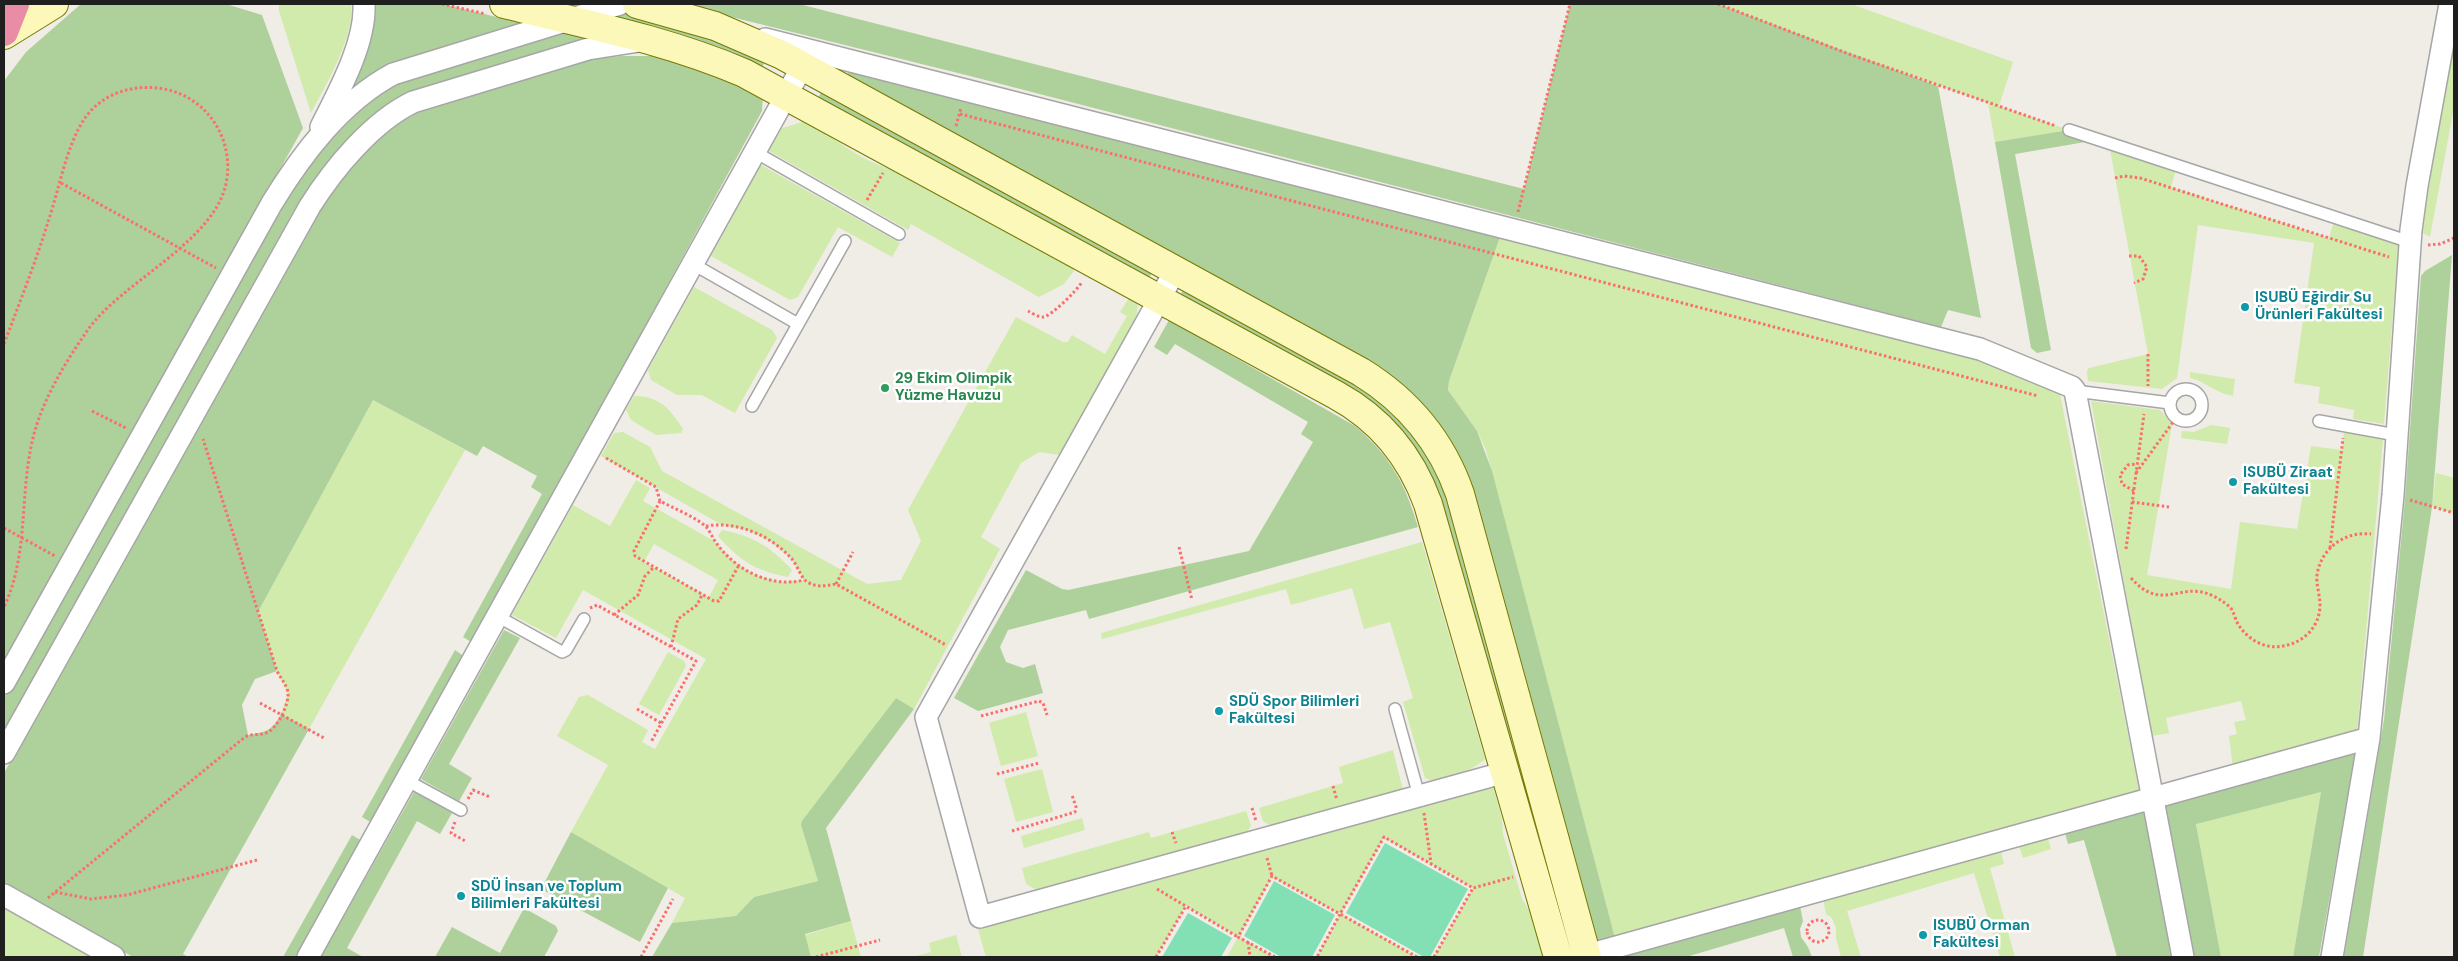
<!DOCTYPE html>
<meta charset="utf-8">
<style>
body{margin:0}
#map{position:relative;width:2458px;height:961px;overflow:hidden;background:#f0ece6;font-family:"DM Sans",sans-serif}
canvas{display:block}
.frame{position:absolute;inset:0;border:5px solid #1f1f1f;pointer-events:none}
</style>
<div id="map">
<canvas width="2458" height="961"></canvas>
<div class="frame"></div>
</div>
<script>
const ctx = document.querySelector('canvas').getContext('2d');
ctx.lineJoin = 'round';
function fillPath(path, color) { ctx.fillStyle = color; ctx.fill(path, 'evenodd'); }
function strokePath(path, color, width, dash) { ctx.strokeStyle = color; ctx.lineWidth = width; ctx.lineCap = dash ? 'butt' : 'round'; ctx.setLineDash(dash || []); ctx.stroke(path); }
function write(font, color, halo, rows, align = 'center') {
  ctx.font = font + ' "DM Sans",sans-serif'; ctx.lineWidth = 5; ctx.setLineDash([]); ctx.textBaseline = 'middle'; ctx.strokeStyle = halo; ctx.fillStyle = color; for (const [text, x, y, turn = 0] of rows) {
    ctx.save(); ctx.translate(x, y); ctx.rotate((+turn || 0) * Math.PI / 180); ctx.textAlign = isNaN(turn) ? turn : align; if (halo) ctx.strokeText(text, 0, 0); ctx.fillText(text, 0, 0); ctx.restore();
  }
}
fillPath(new Path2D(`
 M279 4H351C355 36 326 85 311 113L279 11Z
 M1718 4H1851L2013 62 1999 106 2069 130 1995 142 1988 103 1849 54Z
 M2454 43V107L2430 237 2421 232Z
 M809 120C819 125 825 133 834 139 854 154 881 169 905 173L1076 268 1064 284 1039 297 911 224 908 230 769 151 782 128Z
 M2109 144 2177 166 2171 187 2329 238 2335 218 2399 238 2384 424 2353 419 2354 410 2318 403 2320 387 2294 383 2314 243 2198 225 2177 378 2162 389 2088 381 2087 371 2089 368 2148 354Z
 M761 165 900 243 892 257 838 227 798 297 790 300 711 256Z
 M1500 237 1972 358 2060 394 2140 794 1615 938 1486 450 1477 431 1448 390 1449 381Z
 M694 287 772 330 777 338 735 413 702 395H677L651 380 648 370Z
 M1129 298 1138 303 1136 320 1060 455 1039 452 1021 463 981 537 1000 549 914 709 896 698 801 825 818 881 754 897 736 916 672 923 685 898 571 832 608 765 557 736 579 697 588 695 648 730 642 742 655 749 706 659 583 590 556 638 512 615 573 505 610 526 636 480 650 488 643 501 714 541 731 559 753 574 780 582 804 580 792 559 770 541 747 530 722 525 601 456 614 433 623 432 650 447 662 471 867 584 901 580 921 541 908 510 1016 317 1063 342H1068L1072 335 1105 354 1127 316 1120 312ZM654 544 718 580 709 597 644 562Z
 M2190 372 2235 379 2233 396C2215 393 2207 382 2190 378Z
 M634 396C660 396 670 409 683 429L681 433 656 435 631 420 626 410Z
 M373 400 465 450 309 729 281 714 288 694 277 671 258 612Z
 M2091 401 2160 410 2172 424 2147 575 2231 589 2240 522 2297 529 2311 446 2342 450 2344 432 2383 440 2357 734 2233 768 2229 736 2237 734 2234 722 2246 720 2241 701 2166 718 2169 733 2152 736Z
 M2211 425 2230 428 2227 444 2181 438 2182 431 2194 432Z
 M2436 473 2454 478V513L2432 507Z
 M722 530C753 536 771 547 792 570L788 577C756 571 740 561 718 536Z
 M1422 542 1485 759C1472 770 1443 786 1425 778L1403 702 1413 698 1390 622 1364 629 1352 588 1291 605 1286 589 1102 639 1101 633Z
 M668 652 684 661 686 666 659 715 639 704Z
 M1026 712 1038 756 1001 766 989 723Z
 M1393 750 1403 790 1271 826 1263 821 1259 808 1343 783 1339 767Z
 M1042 769 1053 812 1016 822 1004 779Z
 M1493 786 1502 819 1503 834 1522 899 1530 912 1543 957H1434L1473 888 1384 838 1341 914 1417 957H1317L1340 914 1272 877 1239 937 1275 957H1227L1238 937 1186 906 1156 957H986L978 929Z
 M2321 792 2293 957H2221L2196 823Z
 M1246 811 1251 826 1247 832 1039 891 1026 884 1022 868 1149 832 1151 838Z
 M1082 818 1085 830 1024 848 1021 836Z
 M2047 835 2051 849 2023 858 2018 843Z
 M2000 848 2004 864 1990 868 2015 957H2000L1974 873 1847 911 1861 957H1841L1836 938V928L1832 918 1826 914 1823 898Z
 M4 906 95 957H4Z
 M851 921 861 957H811L805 935Z
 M956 935 962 957H912L931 952 929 943Z`), '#d0ebab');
fillPath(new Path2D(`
 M81 4H226L262 15 303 128 4 663V81L26 52Z
 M376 4H442L522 23 391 64 367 78 346 97C360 66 375 38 376 4Z
 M679 4H799L1524 189 1570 4H1718L1938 86 1981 318 1948 310 1941 327 970 76Z
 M630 12 702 32 765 62 761 69 613 18Z
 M559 31 589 39 373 120 4 732V698L291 189C321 150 353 112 395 84Z
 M621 56H657L696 66 763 95 762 111 473 643 463 637 542 494 531 487 537 476 483 446 477 456 373 400 258 612 277 671 255 679 242 705 248 735C266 732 272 731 281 714L309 729 183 954 188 957H133L4 885V773L325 200 341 178 376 141 389 129 417 113 587 60Z
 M849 70 1500 237 1449 381 1448 390 1477 431 1492 471 1615 938 1593 944 1432 421 847 76Z
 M823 89 1154 268 1147 282 816 102Z
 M2069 130 2097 140 2015 154 2051 350 2037 353 2031 348 1995 142Z
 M2452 255 2432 507 2363 957H2344L2384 720 2405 499 2421 276 2425 271Z
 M1184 288 1388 402 1439 467 1567 927 1558 930 1423 468 1179 298Z
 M1169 320 1355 426C1390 456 1405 483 1418 527L1089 619 1086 610 1008 630 1000 647 1006 662 1023 668 1035 664 1043 693 978 711 954 698 1026 570 1062 589 1068 590 1249 551 1313 442 1301 434 1308 422 1175 344 1167 355 1154 347Z
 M504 630 520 638 449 764 472 778 459 801 421 779Z
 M455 650 465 657 372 823 362 817Z
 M896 698 914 709 826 828 851 921 805 934 811 957H652L672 923 736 916 754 897 818 881 801 825 802 821Z
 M2356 749 2319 957H2293L2321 792 2196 824 2221 957H2194L2164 803Z
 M414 792 452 813 440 834 417 821 347 948 363 957H321Z
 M2140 808 2147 813 2174 957H2117L2084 840 2068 844 2064 829Z
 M571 832 668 888 640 942 541 889Z
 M352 835 362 841 295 957H283Z
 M1800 906 1803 921 1800 929 1801 937 1808 947 1812 957H1793L1784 928 1686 957H1615Z
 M524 908 556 926 558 931 544 957H435L452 927 500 953Z`), '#aed09a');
fillPath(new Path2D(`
 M1385 843 1468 889 1430 957H1424L1346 913Z
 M1274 881 1335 915 1312 957H1281L1244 936Z
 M1188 913 1232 938 1221 957H1162Z`), '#82e0b4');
const lane = new Path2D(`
 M2069 130 2410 242
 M755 152 899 234
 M693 264 798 324
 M2170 405a16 16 0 1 1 32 0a16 16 0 1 1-32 0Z
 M2075 391 2170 403
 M752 406 845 241
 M2319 421 2396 435
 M497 616 562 652 566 650 584 619
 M1395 709 1419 796
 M406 780 461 810`);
const street = new Path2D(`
 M765 39 1980 349 2072 387 2075 391 2183 957
 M321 127C338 93 366 43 364 4
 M1175 271 926 717 980 917 1506 772
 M4 683 272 203C302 154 341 102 393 74L620 4
 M4 753 310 206C334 168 372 122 413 102L588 49 639 41
 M4 895 114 957
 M308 957 802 67 813 55
 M1580 957 2369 738
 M2332 957 2369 738 2393 495 2411 230 2417 186 2450 4`);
const secondary = new Path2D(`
 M504 4C585 24 667 40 744 73L1336 395C1380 419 1411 457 1428 504L1558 957
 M637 4 715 26 782 55 1361 372C1408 401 1442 442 1460 494L1587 957
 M4 35 54 4`);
const highway = new Path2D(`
 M4 32 15 4`);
strokePath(lane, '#a6a6a6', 14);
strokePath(street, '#a6a6a6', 24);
strokePath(secondary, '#777a03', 30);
strokePath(highway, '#de2373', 30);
strokePath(new Path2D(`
 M442 4 486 14
 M1718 4 1849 54 2056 126
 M960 114 2038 396
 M956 126 961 108
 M2115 178 2124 176 2140 178 2389 257
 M61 183 216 268
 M867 200 883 173
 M1518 212 1570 4
 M2428 245 2440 244 2454 238
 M2129 256H2139L2147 267 2143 279 2134 283
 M1028 311C1032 313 1038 317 1043 317 1052 316 1077 290 1082 282
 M4 344C19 304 35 264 48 222 59 190 66 146 85 118 109 83 163 78 196 103 219 120 231 149 227 178 219 241 121 281 87 331 63 366 39 405 31 447 20 501 28 556 4 607
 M2148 354V386
 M92 411 126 428
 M606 458 656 487 660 501C671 507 700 519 707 528 711 533 713 539 717 544 737 571 771 588 804 580
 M2136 473 2176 418
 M2134 491 2122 484 2120 475 2128 465 2137 464
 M2410 500 2454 513
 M660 501 634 551 635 556 714 601H719L739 565
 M2132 502 2169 507
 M706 526C737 521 770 535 791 558 797 564 800 576 806 581 816 588 824 586 836 584L946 645
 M4 528 55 556
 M1179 547 1192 600
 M2330 548 2343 438
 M2126 549 2144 414
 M2131 578C2162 613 2180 581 2211 595 2218 598 2224 602 2230 607 2234 612 2235 619 2238 624 2247 639 2265 650 2283 646 2303 643 2320 627 2320 605 2320 595 2316 585 2317 575 2321 548 2345 531 2371 534
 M836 584 853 552
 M590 608 597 605 696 661 651 742
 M614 615 638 595 645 576 654 567
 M671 647 678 619 697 605 702 595
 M260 703 324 738
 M637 709 661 723
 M981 716 1039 701 1043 703 1047 715
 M997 774 1039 763
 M1333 786 1337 800
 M468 799 473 790 490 797
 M1252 808 1256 821
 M1424 813 1431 863
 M455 822 451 833 467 842
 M1012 831 1075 812 1076 807 1072 795
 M1172 832 1176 843
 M1267 858 1272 876
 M1157 889 1238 937
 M55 892 91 899 127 895 257 860
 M48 898 245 737C252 733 261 736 268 732 278 727 289 704 288 693 287 685 281 679 277 671L203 439
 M1807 931a11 11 0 1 1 22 0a11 11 0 1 1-22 0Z
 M1248 942 1250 957
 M641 957 673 899
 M816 957 880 940
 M1156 957 1186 906
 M1275 957 1238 937 1272 876 1340 914 1317 957
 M1417 957 1340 914 1384 837 1473 888 1513 877
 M1434 957 1473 888`), '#fc6d6b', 3, [2.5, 2.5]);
strokePath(lane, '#fff', 11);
strokePath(street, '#fff', 21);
strokePath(secondary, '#fbf8b9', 28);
strokePath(highway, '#e98ca5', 28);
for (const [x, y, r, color] of [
 [2245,307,5,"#0f9aa8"],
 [885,388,5,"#2e9e5b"],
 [2233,482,5,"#0f9aa8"],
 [1219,711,5,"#0f9aa8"],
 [461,896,5,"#0f9aa8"],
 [1923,935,5,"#0f9aa8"]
]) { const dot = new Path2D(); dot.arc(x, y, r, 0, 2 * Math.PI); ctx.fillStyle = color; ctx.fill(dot); strokePath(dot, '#fff', 2); }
write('bold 15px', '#0d838f', '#fff', [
 ["ISUBÜ Eğirdir Su",2255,298],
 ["Ürünleri Fakültesi",2255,315],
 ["ISUBÜ Ziraat",2243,473],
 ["Fakültesi",2243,490],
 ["SDÜ Spor Bilimleri",1229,702],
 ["Fakültesi",1229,719],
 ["SDÜ İnsan ve Toplum",471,887],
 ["Bilimleri Fakültesi",471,904],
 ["ISUBÜ Orman",1933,926],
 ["Fakültesi",1933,943]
], 'left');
write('bold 15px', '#27864d', '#fff', [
 ["29 Ekim Olimpik",895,379],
 ["Yüzme Havuzu",895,396]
], 'left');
</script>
